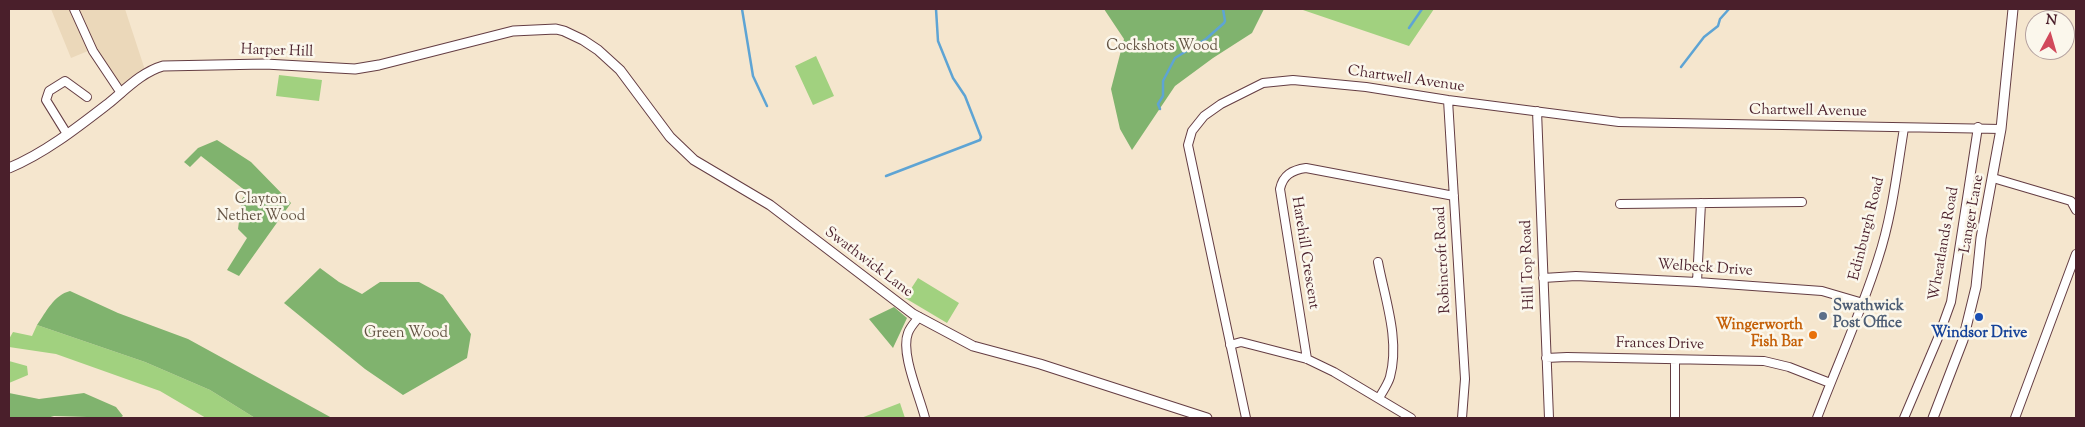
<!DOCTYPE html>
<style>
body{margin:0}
#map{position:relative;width:2085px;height:427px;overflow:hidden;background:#f5e6ce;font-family:"Sorts Mill Goudy",serif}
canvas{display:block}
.frame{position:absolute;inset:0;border:10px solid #4a1f2b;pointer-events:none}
.north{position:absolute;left:2025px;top:10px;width:50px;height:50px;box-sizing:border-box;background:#fbf7ec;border:1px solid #b4a19f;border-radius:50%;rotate:6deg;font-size:14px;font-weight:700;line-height:20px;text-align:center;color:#4a1f2b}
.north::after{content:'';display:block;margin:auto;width:18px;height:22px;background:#d1495b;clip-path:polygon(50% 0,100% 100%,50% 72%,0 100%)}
</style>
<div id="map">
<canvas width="2085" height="427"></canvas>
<div class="frame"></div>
<div class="north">N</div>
</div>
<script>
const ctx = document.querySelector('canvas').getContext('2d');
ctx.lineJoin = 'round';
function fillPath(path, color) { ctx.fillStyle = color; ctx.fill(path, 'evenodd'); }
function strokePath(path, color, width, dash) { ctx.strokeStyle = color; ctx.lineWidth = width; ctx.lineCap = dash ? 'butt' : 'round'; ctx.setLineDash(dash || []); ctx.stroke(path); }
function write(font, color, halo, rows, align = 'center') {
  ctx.font = font + ' "Sorts Mill Goudy",serif'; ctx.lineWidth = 5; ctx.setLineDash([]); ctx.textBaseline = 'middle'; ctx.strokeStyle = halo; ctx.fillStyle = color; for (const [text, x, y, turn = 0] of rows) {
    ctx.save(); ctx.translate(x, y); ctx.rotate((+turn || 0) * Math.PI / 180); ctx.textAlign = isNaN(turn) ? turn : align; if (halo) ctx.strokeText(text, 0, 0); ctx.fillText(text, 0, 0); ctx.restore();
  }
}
fillPath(new Path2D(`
 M51 9H125L145 70 123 86 114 90 88 51 71 58Z`), '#ebd8ba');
fillPath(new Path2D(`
 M1300 9H1434L1409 46Z
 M816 56 834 96 813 105 795 66Z
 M279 75 322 80 319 101 276 96Z
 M918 278 959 303 947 323 905 298Z
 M37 325 145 362 210 390 255 418H206L160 391 56 354 9 347V339L13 332 32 336Z
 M9 361 27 366 28 375 9 383Z
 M900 403 905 418H861Z`), '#a1d17f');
fillPath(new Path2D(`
 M1104 9H1264L1252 33 1213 58 1175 86 1132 150 1120 129 1111 89 1124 39Z
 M217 140 251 162 291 203 239 276 227 270 247 238 238 229 242 199 247 192 201 156 190 167 184 162 198 148Z
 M320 268 339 282 362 294 380 282H419L443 295 471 334 467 358 403 395 365 369 284 303Z
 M70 291 118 313 188 339 332 418H255L210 390 145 362 37 325C46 312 54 295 70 291Z
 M894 307 907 318 893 348 869 319Z
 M9 393 39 399 84 393 116 407 123 416 120 418 54 416 47 418H9Z`), '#80b36e');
strokePath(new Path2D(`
 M742 9 753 76 767 106
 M1409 28 1422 9
 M1681 67 1704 37 1718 26 1720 19 1729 9
 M1160 109 1158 104 1163 96V81L1175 58 1206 39 1224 23 1225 21 1223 9
 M886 176 980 140 981 137 965 96 953 78 938 41 936 9`), '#5ea4d4', 2.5);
const minor = new Path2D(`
 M74 9 93 51 121 93
 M1448 100 1465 379 1462 418
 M1537 111 1549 418
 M67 134 46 100 49 91 65 81 87 97
 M1993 178 2071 201 2076 210
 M1620 204 1802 202
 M1378 262C1385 299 1400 340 1390 377 1388 384 1383 391 1379 398
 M1543 278 1576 276 1697 282 1822 291 1863 303
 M1697 282 1701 203
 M919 317C915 322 910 327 908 333 900 353 920 397 925 418
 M1230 345 1241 342 1307 359 1334 372 1411 418
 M1546 358 1567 357 1764 361 1789 367 1830 383
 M1307 359 1280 189C1283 175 1292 170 1306 168L1454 196
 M1675 360V418
 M1246 418 1188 145 1192 131 1204 116 1221 104 1263 83 1293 80 1366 87 1448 100 1619 122 2001 129
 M1817 418C1837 365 1861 313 1878 259 1892 217 1897 171 1904 128
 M1904 418 1938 338 1951 302 1978 127
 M2015 418 2076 254`);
const tertiary = new Path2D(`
 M9 168C45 153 78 127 109 103 126 89 142 72 163 66L265 64 355 69 379 65 513 31 556 29 564 31 583 40 598 50 620 70 670 137 694 160 770 205 913 314 973 346 1040 364 1207 418
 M1933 418 1963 340 1976 287 1981 238 2001 129 2013 9`);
strokePath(minor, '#643d43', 10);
strokePath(tertiary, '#643d43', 11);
strokePath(minor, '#fff', 8);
strokePath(tertiary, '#fff', 9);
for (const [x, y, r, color] of [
 [1823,316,5,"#5c6f8a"],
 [1979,317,5,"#1a4fb4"],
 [1813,335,5,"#e8710a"]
]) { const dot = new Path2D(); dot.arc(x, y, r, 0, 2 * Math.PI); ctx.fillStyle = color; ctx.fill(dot); strokePath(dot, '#fbf7ec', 2); }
write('15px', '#645444', '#fbf7ec', [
 ["Cockshots Wood",1162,47],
 ["Clayton",261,200],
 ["Nether Wood",261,217],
 ["Green Wood",406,334]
]);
write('15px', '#4a1f2b', '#fbf7ec', [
 ["Harper Hill",277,52,2],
 ["Chartwell Avenue",1406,80,8],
 ["Chartwell Avenue",1808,112,1],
 ["Langer Lane",1973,214,-80],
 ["Edinburgh Road",1868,229,-76],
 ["Wheatlands Road",1945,244,-80],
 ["Harehill Crescent",1304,253,81],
 ["Robincroft Road",1444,260,-93],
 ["Swathwick Lane",868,263,37],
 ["Hill Top Road",1529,265,-92],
 ["Welbeck Drive",1705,269,4],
 ["Frances Drive",1660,345,1]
]);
write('bold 15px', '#4e5e75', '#fbf7ec', [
 ["Swathwick",1833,307],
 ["Post Office",1833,324]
], 'left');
write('bold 15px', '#c56008', '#fbf7ec', [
 ["Wingerworth",1803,326],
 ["Fish Bar",1803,343]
], 'right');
write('bold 15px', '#164399', '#fbf7ec', [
 ["Windsor Drive",1979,334]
]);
</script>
